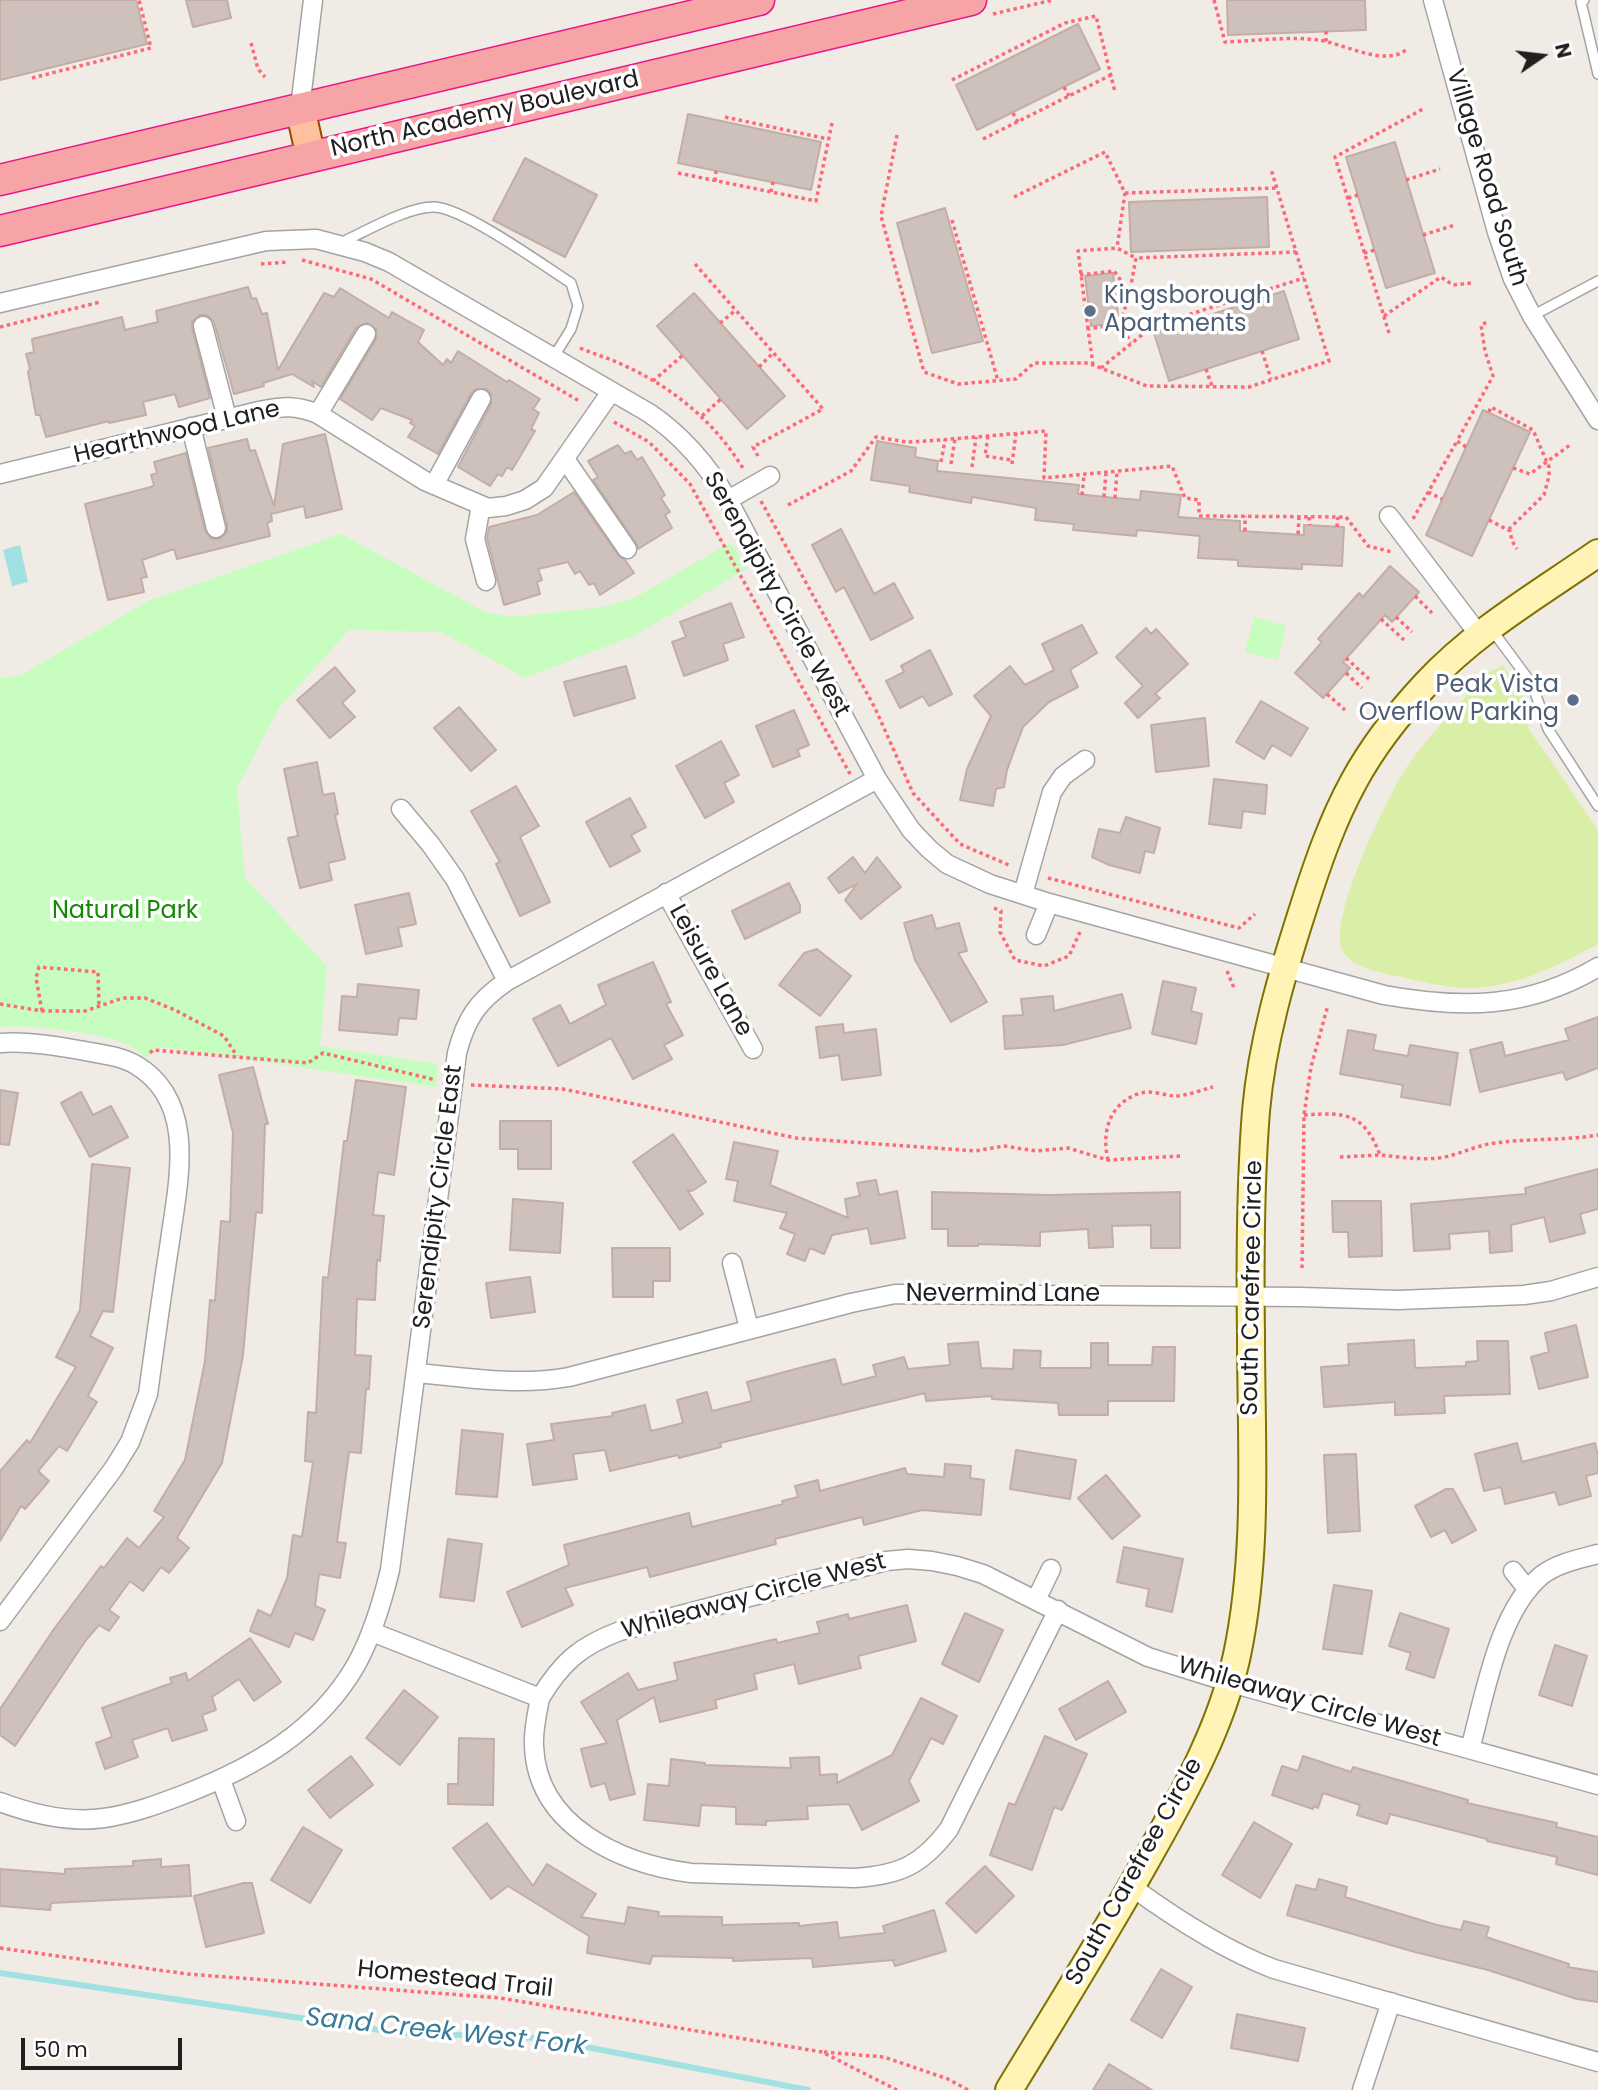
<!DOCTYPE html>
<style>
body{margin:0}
#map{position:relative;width:1598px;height:2090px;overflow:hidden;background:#f1ebe5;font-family:Poppins,sans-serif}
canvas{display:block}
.north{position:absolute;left:1507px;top:21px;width:70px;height:70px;-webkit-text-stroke:5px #fff;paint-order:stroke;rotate:76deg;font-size:19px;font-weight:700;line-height:28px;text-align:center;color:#202020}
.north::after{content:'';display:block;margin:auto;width:24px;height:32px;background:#202020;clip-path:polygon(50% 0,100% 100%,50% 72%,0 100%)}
.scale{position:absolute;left:21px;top:2038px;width:161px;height:32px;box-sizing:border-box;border:4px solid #202020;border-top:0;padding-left:9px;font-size:21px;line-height:24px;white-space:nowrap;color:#202020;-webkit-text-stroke:5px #fff;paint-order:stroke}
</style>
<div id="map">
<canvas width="1598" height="2090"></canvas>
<div class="north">N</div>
<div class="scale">50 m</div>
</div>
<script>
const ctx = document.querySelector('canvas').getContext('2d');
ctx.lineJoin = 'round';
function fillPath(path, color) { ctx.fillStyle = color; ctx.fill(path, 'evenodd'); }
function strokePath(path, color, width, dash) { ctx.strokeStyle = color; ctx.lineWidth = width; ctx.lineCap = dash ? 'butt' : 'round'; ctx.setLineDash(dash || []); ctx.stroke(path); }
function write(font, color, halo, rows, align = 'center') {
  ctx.font = font + ' Poppins,sans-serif'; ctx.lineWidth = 7; ctx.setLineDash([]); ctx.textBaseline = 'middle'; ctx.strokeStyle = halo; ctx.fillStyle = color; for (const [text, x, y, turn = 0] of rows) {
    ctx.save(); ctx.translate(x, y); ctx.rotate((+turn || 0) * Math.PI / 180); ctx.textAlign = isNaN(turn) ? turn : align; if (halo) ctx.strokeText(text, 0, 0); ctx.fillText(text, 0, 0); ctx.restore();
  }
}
fillPath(new Path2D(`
 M1503 665 1533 713 1527 726 1598 830V944C1556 967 1513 989 1463 988 1441 987 1417 980 1395 976 1378 972 1353 968 1343 951 1326 924 1384 805 1400 778 1416 750 1439 727 1460 703 1468 695 1475 683 1484 675 1490 671 1497 669 1503 665Z`), '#d9efa7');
fillPath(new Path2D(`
 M341 534 485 612 512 617 603 607 634 598 731 542 746 569 636 635 525 678 441 632 349 630 279 708 237 788 245 878 327 966 320 1046 438 1064 436 1087 159 1047 146 1058C139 1052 132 1046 124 1043 100 1033 26 1024 0 1027V678L21 675 148 601Z
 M1254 617 1286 626 1278 660 1245 652Z`), '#c7febf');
fillPath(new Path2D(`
 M20 545 28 582 12 586 3 550Z`), '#a2e1e2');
strokePath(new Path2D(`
 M0 1973 400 2033 540 2038 808 2090`), '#a2e1e2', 6);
const building = new Path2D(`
 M0 0H136L147 44 0 80Z
 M186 0H227L231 18 193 27Z
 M1227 0H1365L1366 30 1228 35Z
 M1078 24 1100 69 977 130 956 85Z
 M688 114 821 142 811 190 678 163Z
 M1395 142 1435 273 1386 288 1346 157Z
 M525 158 597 195 565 257 493 220Z
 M1267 197 1269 247 1131 252 1129 202Z
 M945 208 983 341 932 353 897 223Z
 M1113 273 1119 323 1091 326 1085 276Z
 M248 287 252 299 256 298 262 314 267 313 278 370 324 293 334 297 340 288 389 318 392 312 424 330 418 342 443 365 447 359 451 363 458 351 507 382 509 380 540 399 533 409 539 413 531 429 535 431 512 470 507 467 502 476 498 474 490 486 458 467 491 404V394L486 389H476L471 394 438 454 408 437 415 426 410 423 412 420 381 408 372 420 340 399 376 339V329L367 323 356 328 321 387 312 381 314 387 292 374 263 383 264 386 234 394 214 322 207 315H200L192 322V328L210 398 179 407 175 394 143 402 146 415 109 423V421L46 437 40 415H36L28 372 30 369 26 354 34 352 32 339 122 317 125 330 158 322 156 311Z
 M1284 291 1299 339 1169 381 1154 333Z
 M694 293 785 396 747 429 657 326Z
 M1483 410 1530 432 1472 556 1426 535Z
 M325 434 342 509 306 518 304 506 271 514 272 521 267 523 270 536 177 559 174 549 142 560 147 577 141 578 144 592 108 600 85 504 151 487 154 485 151 475 157 473 154 462 186 453 205 531 212 539H219L227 532V525L208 448 247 439 250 451 255 450 274 506 283 444Z
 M877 441 916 448 915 457 938 461 937 471 1079 485 1078 494 1115 498 1140 500 1141 491 1181 495 1178 517 1240 521V531L1304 535V525L1344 527 1342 566 1302 564V569L1238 566V560L1198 558 1200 536 1137 530 1136 536 1073 530 1074 524 1035 520 1036 508 972 497 971 503 909 492 910 486 871 480Z
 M618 445 625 454 631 451 637 460 642 457 665 495 661 498 670 512 665 515 672 528 638 549 636 543 593 480 598 477 588 461Z
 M574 492 618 555 625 560 634 573 600 595 594 583 589 585 580 571 575 574 568 562 538 569 542 580 537 582 540 594 504 605 487 538 489 527 537 515Z
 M841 529 874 594 894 583 913 618 871 640 844 587 836 592 812 545Z
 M1390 566 1419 592 1392 622 1385 615 1343 662 1350 668 1323 698 1295 673 1322 642 1318 639 1359 593 1363 597Z
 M731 603 744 637 723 644 728 660 684 676 672 642 686 637 680 622Z
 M1082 625 1097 653 1070 670 1078 687 1049 702 1023 727 1007 770 1004 787 996 789 993 806 960 800 967 769 991 716 974 696 1010 666 1025 685 1054 670 1042 644Z
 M1146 628 1151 634 1156 629 1188 664 1155 694 1160 698 1138 718 1125 703 1143 686 1116 657Z
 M930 650 952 694 929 706 923 696 900 708 886 681 904 672 901 666Z
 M626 666 635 698 574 716 564 682Z
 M335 667 355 691 342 703 355 717 330 738 297 700Z
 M1261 701 1308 728 1291 756 1272 745 1264 759 1236 742Z
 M459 707 496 750 471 771 434 728Z
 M794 710 809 745 797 750 800 756 773 767 756 726Z
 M1205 718 1209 766 1156 772 1151 725Z
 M721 741 739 775 724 783 734 802 705 818 676 766Z
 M317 762 323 795 334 793 338 814 335 815 345 859 328 863 332 880 300 888 288 838 298 836 284 769Z
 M1214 779 1267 785 1265 814 1243 811 1241 828 1209 824Z
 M516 786 539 826 520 837 550 902 520 916 496 864 500 862 471 811Z
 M630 798 646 827 631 835 640 851 610 867 586 822Z
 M1126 817 1160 828 1154 853 1145 851 1140 873 1109 865 1092 857 1099 829 1120 833Z
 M853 857 865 873 877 857 901 887 861 919 845 900 857 884 839 893 828 878Z
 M789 883 800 905V912L745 939 732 911Z
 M409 893 416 924 398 928 402 946 366 954 355 905Z
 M932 915 936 929 959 923 967 951 958 953 987 1002 951 1022 915 960 904 923Z
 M817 949 851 976 820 1016 779 985 804 953Z
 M653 962 671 1002 666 1004 683 1035 664 1045 672 1059 633 1079 611 1038 558 1066 533 1019 560 1005 570 1024 606 1005 598 985Z
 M1163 981 1196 988 1191 1011 1202 1014 1196 1044 1152 1034Z
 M358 984 419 990 416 1019 399 1018 397 1035 339 1030 342 996 357 997Z
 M1122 994 1131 1028 1063 1045 1005 1049 1003 1016 1023 1015 1021 999 1053 996 1054 1011Z
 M1598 1017V1068L1566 1080 1563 1072 1480 1092 1470 1050 1502 1042 1505 1056 1569 1040 1565 1029Z
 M843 1024 844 1033 876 1029 881 1075 842 1080 839 1055 820 1058 816 1027Z
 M1348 1030 1376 1035 1373 1050 1408 1056 1410 1045 1458 1053 1450 1105 1401 1097 1403 1085 1340 1074Z
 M253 1067 268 1124H265L262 1213 256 1212 243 1355 222 1463 177 1538 189 1548 169 1573 161 1567 143 1591 130 1581 109 1610 119 1617 109 1631 99 1625 86 1640 15 1746 0 1735V1709L54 1629 101 1566 104 1568 127 1538 139 1548 164 1517 154 1511 185 1460 205 1361 210 1300 215 1301 221 1221 230 1222 233 1133 219 1075Z
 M356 1080 406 1087 394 1175 378 1172 373 1215 384 1216 380 1261 377 1260 375 1300 357 1299 355 1355 371 1356 369 1389H366L361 1453 349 1452 337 1542 346 1543 340 1578 319 1574 315 1606 325 1610 313 1640 295 1633 289 1647 250 1631 258 1610 271 1616 287 1578 293 1535 302 1537 313 1462 305 1461 308 1412 316 1413 323 1277 328 1278 344 1141H347Z
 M0 1090 18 1093 9 1145 0 1144Z
 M81 1092 93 1115 111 1106 128 1137 90 1157 61 1103Z
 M500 1121H551V1169H518V1149H500Z
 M673 1134 706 1182 692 1191 687 1190 703 1214 680 1230 633 1162Z
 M734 1142 778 1151 770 1185 848 1218 845 1199 860 1196 857 1183 876 1180 879 1195 897 1191 905 1238 871 1244 868 1228 832 1235 824 1254 810 1248 805 1261 787 1254 795 1234 780 1228 787 1213 734 1201 738 1181 726 1179Z
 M92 1164 130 1168 113 1312 103 1311 90 1336 113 1348 88 1396 97 1402 67 1451 59 1446 38 1471 49 1481 25 1509 21 1506 0 1541V1471L27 1440 30 1443 76 1367 56 1357 80 1310Z
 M1598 1169V1209L1580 1214 1585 1233 1550 1242 1544 1217 1511 1225 1512 1251 1490 1253 1489 1231 1449 1234 1450 1249 1414 1251 1411 1204 1526 1194 1525 1188Z
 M932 1192 1048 1195 1180 1192V1248H1151V1225L1112 1226 1113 1247 1089 1248 1088 1229 1040 1232V1246L978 1244V1246H948V1229H932Z
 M513 1199 563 1203 560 1253 510 1250Z
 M1332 1201H1381L1382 1256 1349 1257 1348 1232H1333Z
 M612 1248H670V1281H653V1297H613Z
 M530 1277 535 1312 491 1318 486 1283Z
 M1576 1325 1588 1377 1539 1389 1531 1357 1549 1352 1545 1333Z
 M1414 1340 1415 1368 1466 1366V1362L1478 1361 1477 1341H1508L1510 1394 1444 1396 1445 1413 1395 1415V1402L1324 1407 1321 1367 1349 1365 1348 1344Z
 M978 1342 981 1368 1013 1369 1014 1350 1041 1351 1040 1368H1091V1343H1108V1365H1152L1153 1347H1175L1174 1401H1108V1415H1059L1058 1403 992 1399V1396L926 1401 925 1393 720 1443 721 1447 679 1458 678 1455 610 1471 605 1450 573 1454 577 1479 533 1485 527 1444 554 1440 551 1424 613 1416 612 1413 645 1405 651 1431 683 1423 677 1400 707 1392 712 1411 752 1401 747 1382 807 1366 835 1359 842 1385 876 1376 873 1365 904 1357 908 1369 950 1365 948 1344Z
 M462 1430 503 1434 497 1497 456 1494Z
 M1517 1443 1522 1462 1595 1443 1598 1456V1473L1586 1476 1591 1496 1559 1505 1555 1492 1505 1504 1501 1487 1484 1491 1475 1454Z
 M1016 1450 1076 1460 1070 1499 1010 1489Z
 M1356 1454 1360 1531 1328 1533 1324 1455Z
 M945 1464 971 1466 970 1478 984 1480 981 1515 922 1510 864 1525 862 1517 775 1539 776 1544 650 1577 647 1567 565 1588 573 1605 522 1627 507 1592 569 1565 564 1545 689 1513 692 1527 783 1504 782 1501 798 1497 795 1486 818 1480 820 1491 905 1468 907 1474 944 1477Z
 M1106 1475 1140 1516 1112 1539 1078 1498Z
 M1446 1489H1453L1476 1530 1452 1543 1445 1530 1431 1537 1415 1506Z
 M448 1539 482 1544 474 1601 440 1597Z
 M1124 1547 1183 1559 1172 1612 1146 1606 1149 1589 1117 1582Z
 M1334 1585 1372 1591 1362 1654 1323 1649Z
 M907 1605 916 1641 858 1656 861 1668 799 1684 794 1664 754 1674 757 1689 715 1700 717 1708 660 1722 654 1697 617 1720 635 1794 610 1800 605 1783 591 1787 581 1749 607 1743 581 1702 628 1673 638 1690 678 1680 674 1663 776 1639 777 1643 820 1633 817 1622 848 1614 849 1619Z
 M965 1613 1003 1630 979 1682 942 1664Z
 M1400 1613 1449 1629 1434 1678 1406 1669 1411 1653 1389 1646Z
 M250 1638 281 1682 254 1701 239 1679 212 1697 216 1710 202 1715 207 1730 172 1741 168 1728 132 1740 138 1757 105 1769 96 1743 112 1737 102 1708 172 1683 170 1678 186 1673 188 1681Z
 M1555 1645 1587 1656 1572 1706 1539 1695Z
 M1108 1681 1126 1712 1076 1740 1059 1709Z
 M404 1690 438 1717 400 1765 366 1738Z
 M921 1698 957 1716 943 1744 931 1738 909 1781 919 1801 862 1830 849 1804 807 1806 808 1819 766 1821V1825L736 1824V1807L701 1805 699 1826 644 1820 648 1784 669 1786 671 1759 705 1763V1765L791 1768 790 1758 819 1757 820 1775 837 1774V1783L892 1755Z
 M1045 1736 1087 1754 1062 1810 1054 1807 1032 1870 990 1855 1009 1803 1015 1805Z
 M459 1738 494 1739 493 1805 448 1804V1784H458Z
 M351 1756 373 1785 330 1818 308 1790Z
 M1303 1756 1351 1772 1353 1767 1468 1800 1467 1803 1557 1823 1556 1827 1598 1837V1875L1556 1864 1557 1857 1487 1841V1839L1390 1814 1387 1824 1357 1815 1360 1805 1323 1793 1318 1808 1314 1806 1313 1809 1272 1795 1282 1766 1298 1771Z
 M1254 1822 1292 1844 1260 1898 1222 1875Z
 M487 1823 533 1886 547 1864 596 1894 581 1917 625 1924 628 1907 659 1912 658 1916 722 1917V1925L799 1923V1926L837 1922 839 1938 885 1933 883 1926 934 1910 946 1951 895 1966 893 1960 813 1967 812 1958 733 1961V1958L652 1956 650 1964 587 1953 589 1936 508 1886 491 1899 453 1848Z
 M303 1827 342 1850 310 1903 271 1880Z
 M161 1859V1867L189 1865 191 1896 51 1903 50 1910 0 1906V1869L65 1874V1869L133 1866V1861Z
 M985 1866 1014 1896 976 1933 946 1903Z
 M1319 1879 1347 1887 1345 1897 1437 1925 1461 1930 1464 1921 1489 1927 1486 1937 1569 1964 1568 1967 1598 1972V2002L1577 1999 1488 1970 1415 1952 1287 1915 1296 1885 1316 1890Z
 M244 1883H252L264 1933 206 1947 194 1896Z
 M1161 1969 1192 1987 1162 2038 1131 2020Z
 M1237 2014 1305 2028 1298 2061 1231 2048Z
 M1109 2064 1152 2090H1093Z`);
fillPath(building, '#cec0bb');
strokePath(building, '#c4ada6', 2);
const service = new Path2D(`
 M1584 0 1581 2 1598 74
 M340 243C365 232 408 206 435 207 465 209 543 265 571 283L578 306 571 329 553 358
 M1532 316 1598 281
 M1492 630 1532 684 1548 729 1598 806`);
const minor = new Path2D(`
 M1433 0 1497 232 1513 279 1532 316 1598 420
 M300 108 313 0
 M0 303 266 241 316 239 365 252 389 262 649 413C683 436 707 464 728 500L877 779 911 830 929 849 947 864 990 884 1049 903 1384 995C1463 1009 1527 1009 1598 967
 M203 326 227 418
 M318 414 366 334
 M191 427 216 528
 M565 459 627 549
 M0 474 259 411C283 406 296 405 318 414L425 481 488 508 506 506 525 500 544 488 611 392
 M434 485 481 399
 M728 500 770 476
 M481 505 475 539 486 581
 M1389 516 1480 636
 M401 809 431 845 455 879 507 981
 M666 893 753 1049
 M1023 894 1052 792 1063 776 1085 760
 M1036 935 1049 903
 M0 1043C28 1041 57 1046 85 1051 101 1054 121 1056 136 1065 198 1102 178 1182 170 1241 162 1292 155 1343 148 1394L130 1442 114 1468 0 1621
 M732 1263 749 1328
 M418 1373C469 1378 518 1386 569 1377L851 1303 895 1294 1301 1297 1398 1300 1524 1295 1551 1291 1598 1277
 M1513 1571 1528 1590
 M1036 1600 1051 1569
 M372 1632 540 1698C562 1662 580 1646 620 1631L886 1561 908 1559 932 1561 957 1566 983 1574 1148 1657 1231 1683 1598 1785
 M540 1698C537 1714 533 1730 534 1746 537 1827 622 1864 691 1873L855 1878C900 1875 922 1865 949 1829L1058 1610
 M1470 1749C1485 1695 1498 1611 1542 1575 1558 1563 1579 1559 1598 1554
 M221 1780 236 1821
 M0 1802C32 1814 69 1823 104 1818 132 1814 159 1804 185 1794 254 1767 318 1731 356 1665 372 1636 382 1603 390 1570L457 1053C466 1018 478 1001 507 981L877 779
 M1132 1887C1176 1919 1224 1950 1274 1969L1598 2062
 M1362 2090 1391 2002`);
const secondary = new Path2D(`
 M1009 2090C1057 2011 1106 1933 1151 1852 1186 1790 1222 1725 1237 1655 1259 1550 1251 1442 1251 1336 1250 1261 1250 1185 1256 1111 1262 1042 1282 974 1303 909 1317 865 1332 821 1354 781 1373 746 1399 713 1426 684 1475 631 1539 594 1598 553`);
const primary = new Path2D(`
 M300 108 311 157`);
const trunk = new Path2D(`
 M0 180 759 0
 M0 231 971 0`);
strokePath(service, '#a4a4a4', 12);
strokePath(minor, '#a4a4a4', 21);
strokePath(secondary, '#7e7200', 30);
strokePath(primary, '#9c4900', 32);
strokePath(trunk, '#ea178a', 33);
strokePath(new Path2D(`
 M1214 0 1225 42C1253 41 1291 36 1318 40 1343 43 1386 68 1407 49
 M993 14 1053 0
 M1326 31V42
 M251 43 258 69 265 77
 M32 78 151 48 139 0
 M952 80 1065 23 1096 16 1115 92
 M1064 87 1069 96
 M1013 113 1018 122
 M725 117 828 139
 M897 135 881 216 924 372 958 384 1016 379 1034 363H1088L1147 386 1249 387 1329 361 1271 169
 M983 139 1111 75
 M678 173 816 201 832 123
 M1406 180 1440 169
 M715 181 716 171
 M771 192 773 182
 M1125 193 1276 188
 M1014 197 1105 152 1125 193 1117 248
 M1348 198 1358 195
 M952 220 998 381
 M1423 235 1455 225
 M1364 253 1375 250
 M302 260 371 279 581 402
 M261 264 288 262
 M695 264 823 409 753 447 758 456
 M1080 275 1114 271 1130 293
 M1384 316 1441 277 1453 285 1471 283
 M720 323 736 310
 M1120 324 1131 343
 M0 327 100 302
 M1088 329 1078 251 1117 248 1136 258
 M1389 333 1335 157 1423 109
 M580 348C594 354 608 358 621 364 673 387 715 422 744 470
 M1262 351 1271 379
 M1093 365 1088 329 1120 324 1129 296 1136 258 1296 252
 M759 367 773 353
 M1101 368 1153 326 1304 278
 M1206 369 1212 386
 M653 381 683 355
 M1489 412 1491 407 1533 430 1549 467V476L1544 495 1508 530
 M702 416 721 399
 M614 422 649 442 690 484 850 774
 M988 436 985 456 1012 460
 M1466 447 1457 441 1493 376 1485 351 1481 325 1489 321
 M941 462 945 440
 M951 464 955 439
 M1012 464 1016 433
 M972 467 976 437
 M1513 468 1530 474 1570 445
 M1428 492 1442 499
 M1082 495 1084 475
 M1104 497 1106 473
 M1115 498 1117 472
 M761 501 875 708 913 793 960 844 1011 866
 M788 505 851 471 876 437 907 442 928 441 1046 431 1044 478 1172 466 1185 498 1199 500V516L1346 517 1368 546 1392 552
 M1309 517 1310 525
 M1413 519 1457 441
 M1489 520 1510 531 1512 541 1517 549
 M1337 527 1338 517
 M1245 531V516
 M1298 534 1299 517
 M1415 596 1432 613
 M1396 617 1412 632
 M1381 619 1404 640
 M1346 658 1369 679
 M1346 673 1362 688
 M1327 694 1345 710
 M1048 878 1239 928 1255 914
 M994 908 1001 911 1000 932 1015 960 1044 966 1069 956 1080 932
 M1227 971 1234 988
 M0 1004 42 1011H85L123 998H145L175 1010 224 1036 237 1056
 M42 1011 36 978 39 967 98 972 99 1006
 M150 1053 153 1050 308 1063 323 1053 436 1080
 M471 1085 563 1089 796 1138 975 1151 1004 1146 1036 1151 1068 1148 1108 1160 1181 1156
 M1304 1115C1346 1112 1364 1113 1380 1155 1399 1157 1420 1160 1439 1158 1459 1155 1476 1145 1496 1143 1530 1138 1564 1141 1598 1135
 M1340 1157 1380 1155
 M1108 1160C1101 1131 1110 1102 1141 1093 1151 1090 1164 1095 1174 1096 1187 1096 1201 1090 1213 1087
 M1302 1268 1304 1115 1311 1067 1328 1005
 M0 1948 187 1974 500 1998 822 2052 897 2090
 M824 2052 884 2057 948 2079 968 2090`), '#ff6977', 3.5, [3.5, 3.5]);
strokePath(service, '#fff', 9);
strokePath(minor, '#fff', 18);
strokePath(secondary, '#fff4b6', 26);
strokePath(primary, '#ffc19d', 28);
strokePath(trunk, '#f7a4a6', 30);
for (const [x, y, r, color] of [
 [1090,311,7,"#5c6f8a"],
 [1573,700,7,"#5c6f8a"]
]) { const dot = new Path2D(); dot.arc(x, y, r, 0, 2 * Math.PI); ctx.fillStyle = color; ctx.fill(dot); strokePath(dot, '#fff', 2.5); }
write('24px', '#202020', '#fff', [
 ["North Academy Boulevard",485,115,-13],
 ["Village Road South",1486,178,73],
 ["Hearthwood Lane",177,433,-13],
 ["Serendipity Circle West",776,595,61],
 ["Leisure Lane",710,971,61],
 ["Serendipity Circle East",439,1197,-83],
 ["South Carefree Circle",1253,1288,-89],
 ["Nevermind Lane",1003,1295],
 ["Whileaway Circle West",754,1597,-15],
 ["Whileaway Circle West",1309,1703,16],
 ["South Carefree Circle",1135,1872,-61],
 ["Homestead Trail",455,1980,6]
]);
write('24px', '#4e5e75', '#fff', [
 ["Kingsborough",1104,297],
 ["Apartments",1104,325],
 ["Peak Vista",1559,686,"right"],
 ["Overflow Parking",1559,714,"right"]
], 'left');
write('24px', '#128a02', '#fff', [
 ["Natural Park",125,912]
]);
write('italic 26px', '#397b97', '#fff', [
 ["Sand Creek West Fork",446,2033,6]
]);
</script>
